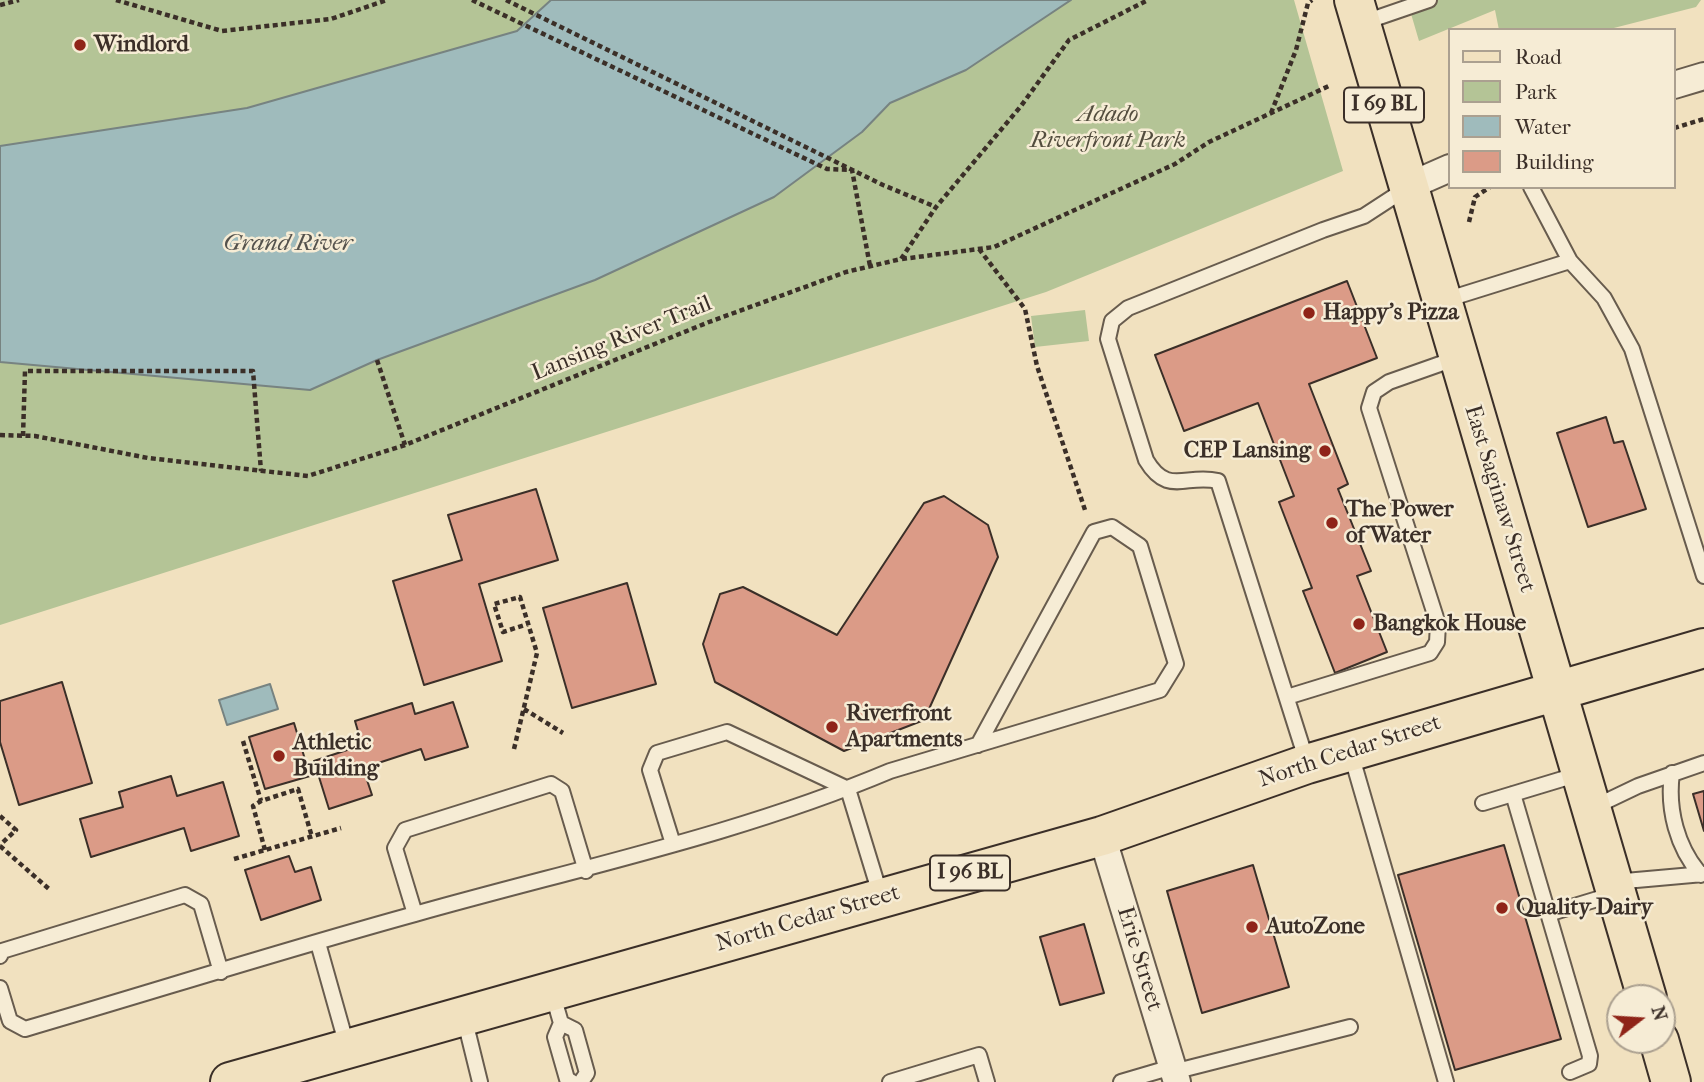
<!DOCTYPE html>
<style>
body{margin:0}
#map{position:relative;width:1704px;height:1082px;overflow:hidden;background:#f1e1bf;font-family:"IM FELL French Canon",serif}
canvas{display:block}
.legend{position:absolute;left:1448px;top:28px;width:228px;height:161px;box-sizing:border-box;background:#f6ecd5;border:2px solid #aba090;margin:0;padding:9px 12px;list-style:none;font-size:21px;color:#3b2f28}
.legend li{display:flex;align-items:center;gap:14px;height:35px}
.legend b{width:35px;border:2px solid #aba090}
.north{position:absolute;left:1606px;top:984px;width:70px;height:70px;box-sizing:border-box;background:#f6ecd5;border:2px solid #aba090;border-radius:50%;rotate:73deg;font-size:19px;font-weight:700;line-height:28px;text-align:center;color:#3b2f28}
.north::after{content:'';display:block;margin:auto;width:24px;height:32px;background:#8f2418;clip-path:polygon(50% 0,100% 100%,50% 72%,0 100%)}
</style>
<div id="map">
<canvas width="1704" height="1082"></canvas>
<ul class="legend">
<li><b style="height:9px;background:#f1e1bf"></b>Road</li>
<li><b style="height:19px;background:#b4c496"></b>Park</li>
<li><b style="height:19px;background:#9fbbbc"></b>Water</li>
<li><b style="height:19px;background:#db9b87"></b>Building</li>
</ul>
<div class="north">N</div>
</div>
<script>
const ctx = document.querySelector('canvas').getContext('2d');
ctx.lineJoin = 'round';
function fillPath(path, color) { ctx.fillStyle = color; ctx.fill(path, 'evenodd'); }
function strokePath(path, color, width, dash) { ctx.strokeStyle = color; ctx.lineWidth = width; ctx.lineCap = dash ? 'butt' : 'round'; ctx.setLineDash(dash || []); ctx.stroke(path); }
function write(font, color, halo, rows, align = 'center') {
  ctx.font = font + ' "IM FELL French Canon",serif'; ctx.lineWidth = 5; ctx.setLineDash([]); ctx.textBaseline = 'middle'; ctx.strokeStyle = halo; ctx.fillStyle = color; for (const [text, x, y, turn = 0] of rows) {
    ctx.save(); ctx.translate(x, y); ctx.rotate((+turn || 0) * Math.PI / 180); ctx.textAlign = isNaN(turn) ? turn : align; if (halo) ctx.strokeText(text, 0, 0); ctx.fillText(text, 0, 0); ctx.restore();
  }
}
fillPath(new Path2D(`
 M0 0H551L542 9 862 132 890 103 966 70 1071 0H1294L1343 171 1046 292 0 625V362L310 390 377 360 595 280 247 108 0 146Z
 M1407 0H1701L1696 7 1606 30H1499L1495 10 1419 41Z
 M1085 310 1089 341 1035 347 1031 316Z`), '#b4c496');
const water = new Path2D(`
 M551 0H1071L966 70 890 103 862 132 774 197 595 280 377 360 310 390 0 362V146L247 108 517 31Z
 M270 684 278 709 227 725 219 700Z`);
fillPath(water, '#9fbbbc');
strokePath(water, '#778381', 2);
const building = new Path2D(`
 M1347 281 1377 358 1309 384 1348 484 1338 489 1371 571 1357 576 1387 652 1335 673 1303 591 1312 588 1279 502 1294 496 1258 403 1184 431 1155 355Z
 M1606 417 1614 443 1623 441 1646 509 1588 527 1557 433Z
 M536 489 558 560 479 584 502 661 424 685 393 581 462 560 448 515Z
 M944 496 988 525 998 557 924 720 844 751 715 682 703 644 720 594 743 587 837 635 924 503Z
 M627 583 656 684 572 708 543 608Z
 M62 682 92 783 19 805 0 742V701Z
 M453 702 468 747 425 760 421 749 363 768 372 795 329 809 314 761 362 745 355 721 412 703 415 714Z
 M294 723 310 776 265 789 249 737Z
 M171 776 177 796 223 782 239 836 191 851 184 828 91 857 80 819 123 807 119 792Z
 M1704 791V831L1693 794Z
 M1504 845 1561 1039 1455 1070 1398 875Z
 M289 856 295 872 311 867 321 900 261 920 245 870Z
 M1253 865 1289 987 1202 1013 1167 891Z
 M1084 924 1104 993 1060 1005 1040 937Z`);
fillPath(building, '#db9b87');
strokePath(building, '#3b2f28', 2);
const lane = new Path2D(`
 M1362 23 1429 0
 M1570 261 1604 298 1632 349 1704 576
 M1442 301 1570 261 1531 187
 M1287 697 1430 653 1437 642 1438 624 1369 408 1374 392 1389 382 1457 358
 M1351 754 1446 1082
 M1307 762 1218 481C1186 473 1168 497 1146 460L1108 339 1112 321 1128 308 1323 230 1364 216 1407 188
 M1672 773C1667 809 1677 848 1701 875
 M1513 794 1590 1056 1589 1064 1570 1072
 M1483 803 1579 774
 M1592 808 1638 786 1704 763
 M673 844 650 770 657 753 727 732 848 789 881 897
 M1614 882 1704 874
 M415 914 395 848 405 830 551 784 562 791 586 871
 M1548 914 1614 894
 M318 943 347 1046
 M0 956 2 951 185 895 201 904 221 972
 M0 988 10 1021 25 1029C155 991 284 950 415 914 574 869 738 835 890 771L1160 690 1176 664 1140 546 1112 527 1094 532 978 745
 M552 992 561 1023 555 1037 567 1079 572 1082
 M464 1017 480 1082
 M561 1023 575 1030 587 1073 581 1082
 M1173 1072 1350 1027
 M890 1082 979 1055 987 1082
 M1121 1082 1172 1067`);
const street = new Path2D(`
 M1674 85 1704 76
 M1409 186 1450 168
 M1102 836 1177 1082`);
const primary = new Path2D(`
 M1354 0 1647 998
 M1659 1040 1671 1082
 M230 1082 1102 836 1307 764 1704 648`);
strokePath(lane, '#685c4e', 18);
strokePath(street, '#685c4e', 30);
strokePath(primary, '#3b2f28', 42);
strokePath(new Path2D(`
 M116 0 222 31 331 19 387 0
 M472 0 827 169 852 170 870 266
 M506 0 883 185 936 207
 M0 5 19 0
 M1271 113 1296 50 1308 3 1312 0
 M1674 128 1704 119
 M1469 222 1475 197 1490 187
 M979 249 1025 309 1037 366 1086 513
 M902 259 994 247 1175 164 1209 142 1331 85
 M377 360 405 445
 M0 435 35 436 148 458 308 476 405 445 709 322 846 272 901 259 936 207 1021 106 1069 40 1148 0
 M23 436 25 371H253L261 471
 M524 709 563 733
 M243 741 261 801
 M514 749 537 653 520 597 494 604 503 632 528 624
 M0 816 16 830 0 845
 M0 846 49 889
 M265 850 253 806 261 801 298 789 312 837
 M234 859 341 828`), '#3b2f28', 4.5, [5, 3.5]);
strokePath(lane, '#f6ecd5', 14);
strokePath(street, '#f6ecd5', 26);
strokePath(primary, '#f1e1bf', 38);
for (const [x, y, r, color] of [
 [80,45,7,"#8f2418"],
 [1309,313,7,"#8f2418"],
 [1325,451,7,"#8f2418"],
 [1332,523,7,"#8f2418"],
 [1359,624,7,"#8f2418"],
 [832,727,7,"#8f2418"],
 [279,756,7,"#8f2418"],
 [1502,908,7,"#8f2418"],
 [1252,927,7,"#8f2418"]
]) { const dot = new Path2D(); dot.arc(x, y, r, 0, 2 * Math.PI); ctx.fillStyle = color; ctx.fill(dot); strokePath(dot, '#f6ecd5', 2.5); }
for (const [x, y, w] of [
 [1384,105,80],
 [970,873,80]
]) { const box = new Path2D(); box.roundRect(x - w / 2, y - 17.5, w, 35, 5); ctx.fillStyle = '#f6ecd5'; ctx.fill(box); strokePath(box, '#3b2f28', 2); }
write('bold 21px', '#3b2f28', null, [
 ["I 69 BL",1384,105],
 ["I 96 BL",970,873]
]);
write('bold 23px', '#3b2f28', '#f6ecd5', [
 ["Windlord",94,45],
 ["Happy's Pizza",1323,313],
 ["CEP Lansing",1311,451,"right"],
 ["The Power",1346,510],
 ["of Water",1346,536],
 ["Bangkok House",1373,624],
 ["Riverfront",846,714],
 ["Apartments",846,740],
 ["Athletic",293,743],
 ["Building",293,769],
 ["Quality Dairy",1516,908],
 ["AutoZone",1266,927]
], 'left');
write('italic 23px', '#534d3e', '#f6ecd5', [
 ["Adado",1108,115],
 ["Riverfront Park",1108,141]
]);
write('23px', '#3b2f28', '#f6ecd5', [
 ["Lansing River Trail",622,339,-22],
 ["East Saginaw Street",1499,499,73],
 ["North Cedar Street",1350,752,-18],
 ["North Cedar Street",808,919,-16],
 ["Erie Street",1139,959,73]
]);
write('italic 24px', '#54524d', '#f6ecd5', [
 ["Grand River",288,244]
]);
</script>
